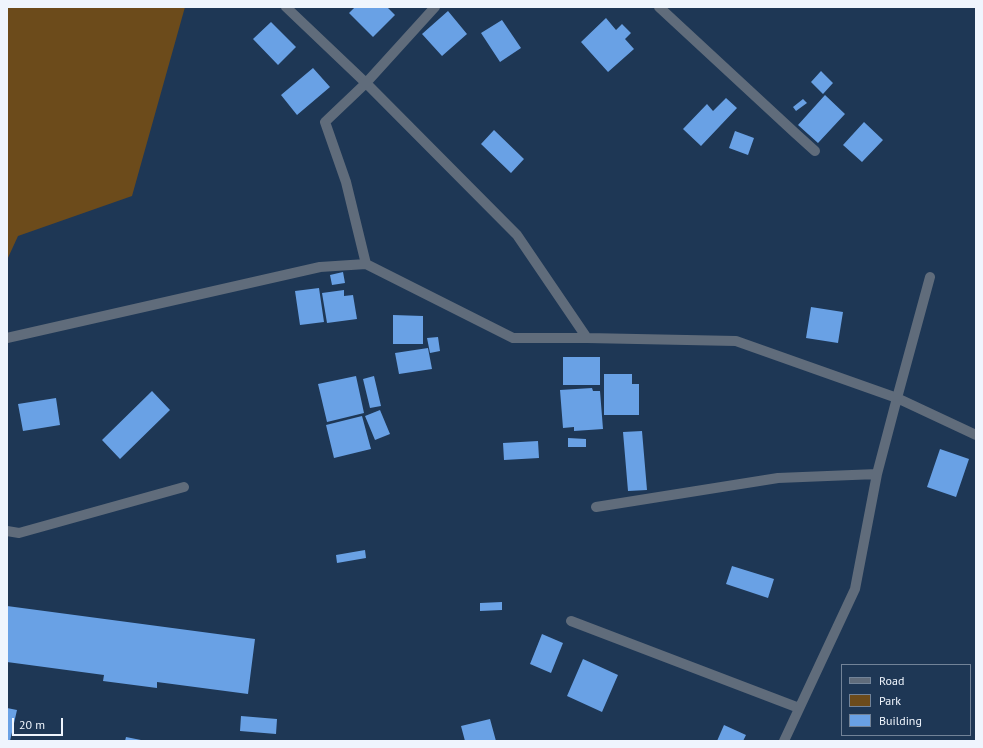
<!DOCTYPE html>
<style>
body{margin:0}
#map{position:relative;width:983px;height:748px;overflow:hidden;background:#1e3755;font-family:"PT Sans",sans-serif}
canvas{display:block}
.frame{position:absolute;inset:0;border:8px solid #eff5fd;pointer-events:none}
.legend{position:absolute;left:841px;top:664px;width:130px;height:72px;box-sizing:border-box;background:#1e3755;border:1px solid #728398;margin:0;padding:5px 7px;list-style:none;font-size:12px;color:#eff5fd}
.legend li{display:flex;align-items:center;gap:8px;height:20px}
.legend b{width:20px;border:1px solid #728398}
.scale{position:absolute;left:12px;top:718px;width:51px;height:18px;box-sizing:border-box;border:2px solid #eff5fd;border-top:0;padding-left:5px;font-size:12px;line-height:14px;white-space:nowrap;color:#eff5fd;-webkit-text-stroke:3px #1e3755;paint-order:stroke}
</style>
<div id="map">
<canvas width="983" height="748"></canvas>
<div class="frame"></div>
<ul class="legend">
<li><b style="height:5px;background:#606c7b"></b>Road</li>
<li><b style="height:11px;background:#6c4b1b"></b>Park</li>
<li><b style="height:11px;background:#69a1e5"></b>Building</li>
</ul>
<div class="scale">20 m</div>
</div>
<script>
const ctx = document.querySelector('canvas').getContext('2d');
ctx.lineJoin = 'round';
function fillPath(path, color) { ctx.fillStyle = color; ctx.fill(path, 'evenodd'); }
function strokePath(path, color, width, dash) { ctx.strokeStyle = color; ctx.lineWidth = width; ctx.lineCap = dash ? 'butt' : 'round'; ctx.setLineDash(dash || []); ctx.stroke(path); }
fillPath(new Path2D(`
 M7 7H185L132 196 18 236 7 260Z`), '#6c4b1b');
fillPath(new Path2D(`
 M355 7H387L395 15 373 37 349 13Z
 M448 11 467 34 442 56 422 34Z
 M606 18 616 30 622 24 631 33 625 39 634 49 608 72 581 42Z
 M502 20 521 48 500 62 481 33Z
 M271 22 296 47 278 65 253 39Z
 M313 68 330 87 297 115 281 95Z
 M821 71 833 83 823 94 811 82Z
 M825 95 845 114 818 143 798 125Z
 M726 98 737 108 701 146 683 129 707 104 713 111Z
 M803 99 807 103 796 111 793 107Z
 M864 122 883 140 862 162 843 145Z
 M494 130 524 159 511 173 481 144Z
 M735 131 754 138 748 155 729 148Z
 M343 272 345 283 332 285 330 275Z
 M319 288 324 322 300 325 295 291Z
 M344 290V296L353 295 357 319 327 323 322 293Z
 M811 307 843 312 838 343 806 338Z
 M393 315 423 316V344H393Z
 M438 337 440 351 430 353 427 338Z
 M428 348 432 369 399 374 395 353Z
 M563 357H600V385H563Z
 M604 374H632V384H639V415H604Z
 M356 376 364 413 327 422 318 384Z
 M374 376 381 406 370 408 363 379Z
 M592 388 593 391H600L603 429 574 431V427L563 428 560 390Z
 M152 391 170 410 120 459 102 440Z
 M56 398 60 425 23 431 18 404Z
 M380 410 390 434 375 440 365 416Z
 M362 416 371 449 334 458 326 425Z
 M642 431 647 490 628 491 623 432Z
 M568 438 586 439V447H568Z
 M538 441 539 458 504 460 503 443Z
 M940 449 969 459 956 497 927 487Z
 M365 550 366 558 337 563 336 555Z
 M732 566 774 579 768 598 726 584Z
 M502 602V610L480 611V603Z
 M7 606 255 639 248 694 157 682V688L103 681 104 675 7 662Z
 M542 634 563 643 551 673 530 664Z
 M583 659 618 675 602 712 567 696Z
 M7 708 17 710 10 741H7Z
 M241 716 277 719 276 734 240 731Z
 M490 719 496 741H465L461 726Z
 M724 725 746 735 743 741H717Z
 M126 737 141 740V741H125Z`), '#69a1e5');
strokePath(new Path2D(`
 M286 7 366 83 517 235 587 338
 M659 7 794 132 815 151
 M366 264 346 182 325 122 366 83 435 7
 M7 338 320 267 366 264 513 338H587L736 341 897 398 976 435
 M596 507 778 478 877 474
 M7 531 19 533 184 487
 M571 621 799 708
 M784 741 855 589 877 474 897 398 930 277`), '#606c7b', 10);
</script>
